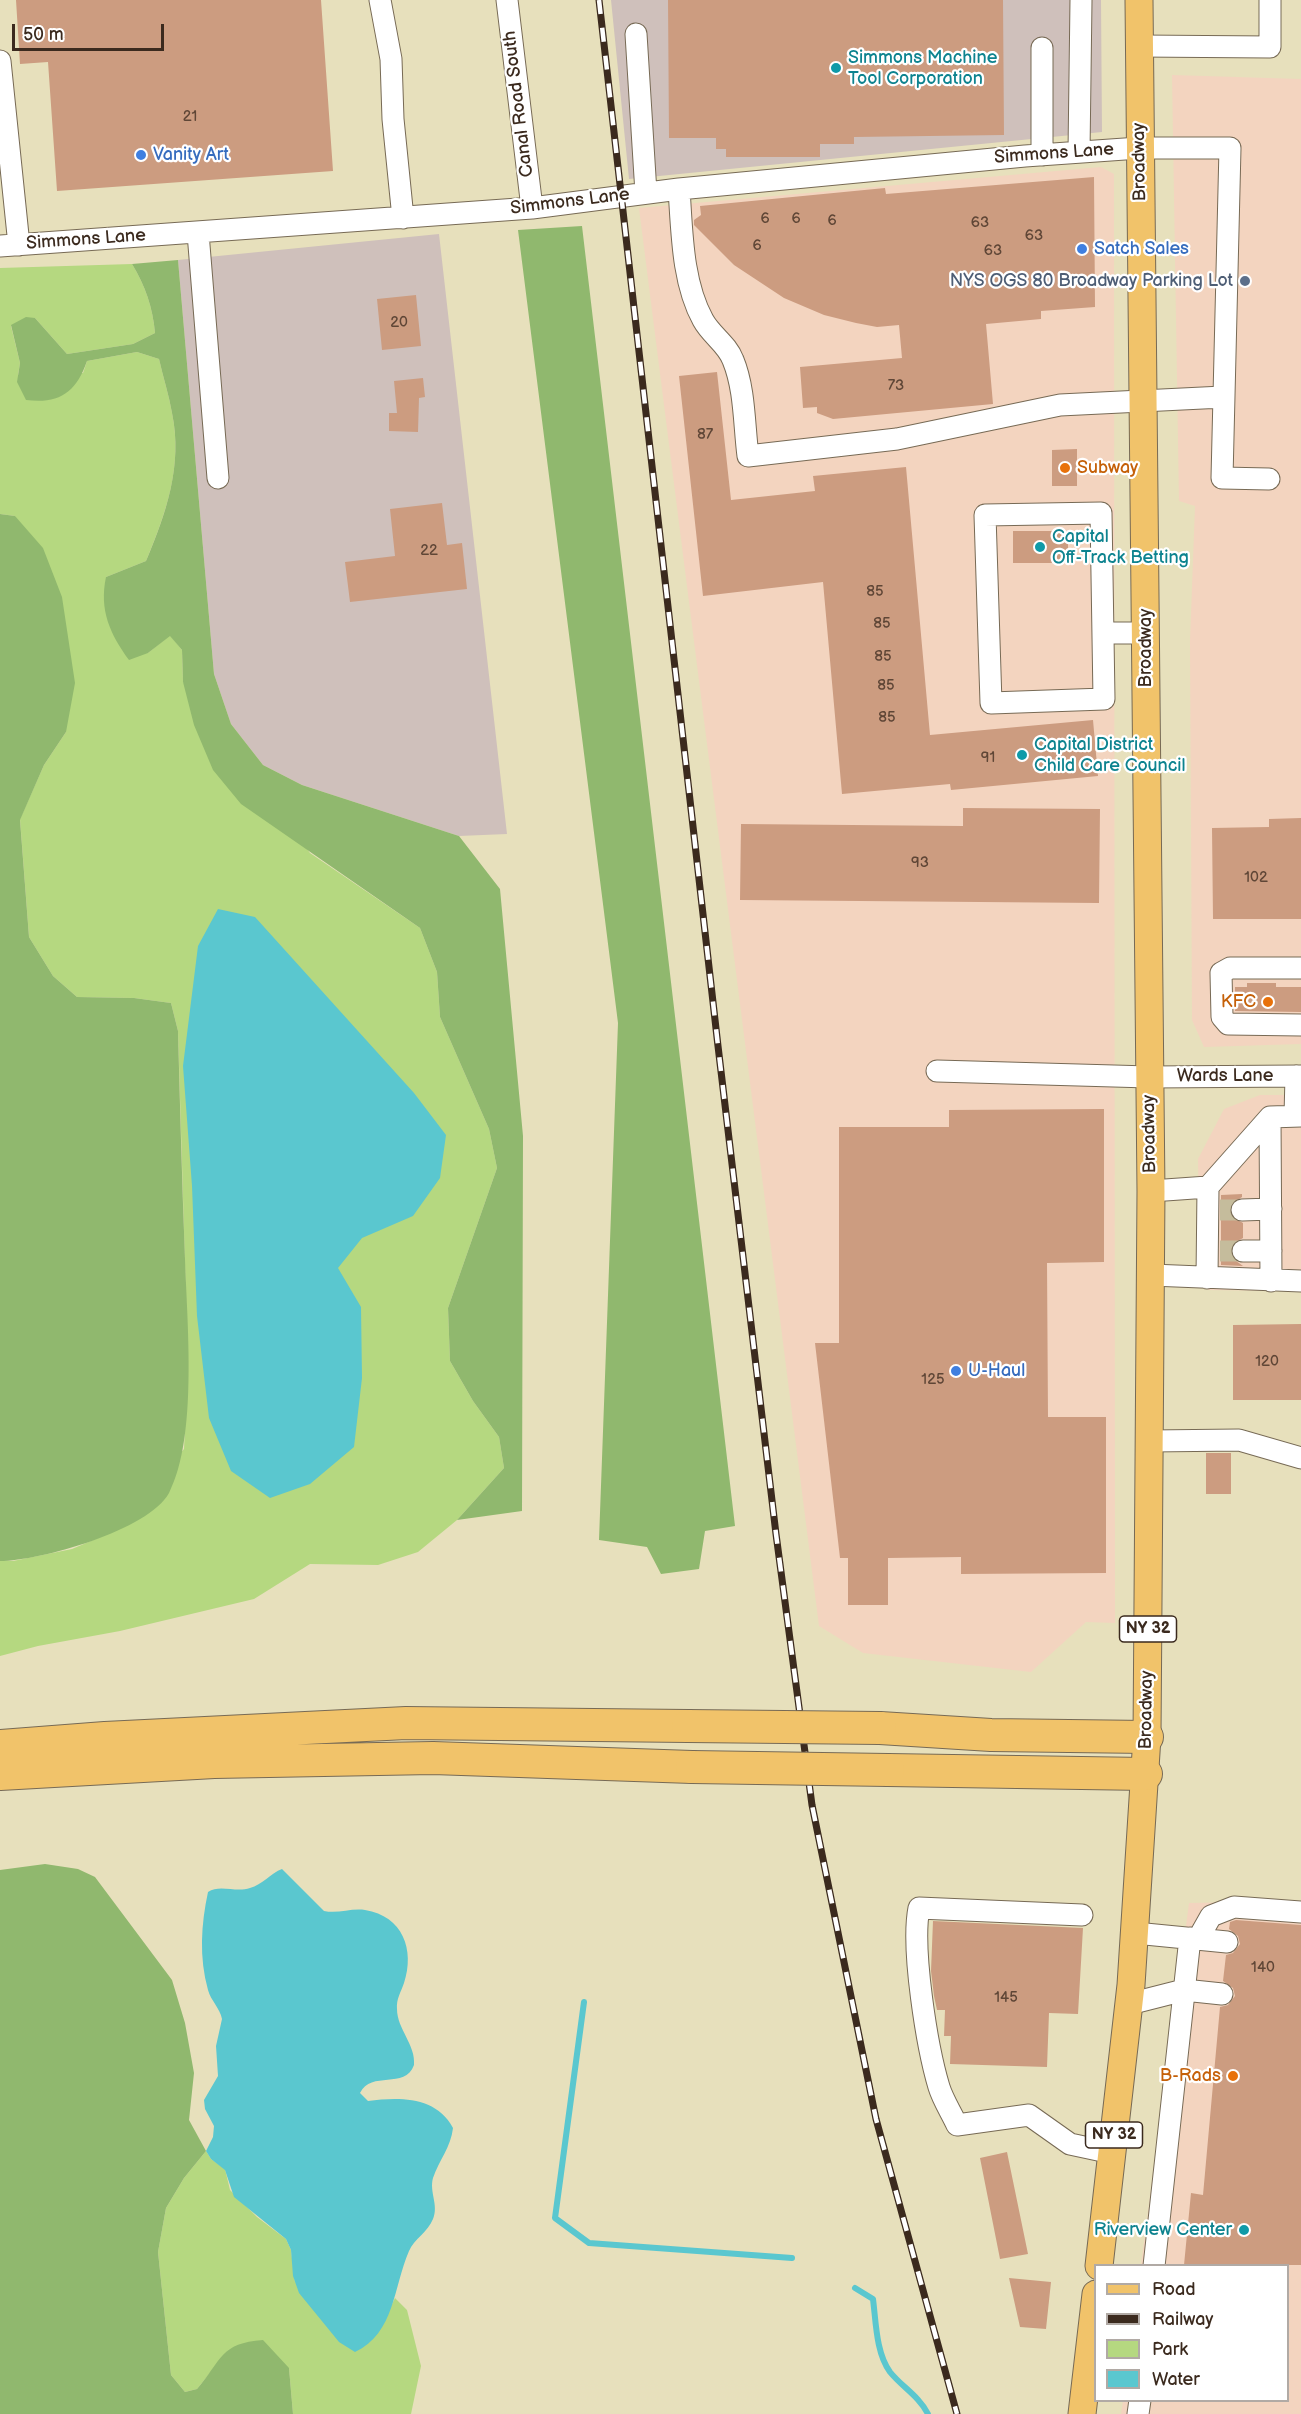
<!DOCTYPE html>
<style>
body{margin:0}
#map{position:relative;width:1301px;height:2414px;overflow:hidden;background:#e7e0bc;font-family:"Balsamiq Sans",sans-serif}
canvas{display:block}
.legend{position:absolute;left:1094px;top:2264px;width:195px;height:138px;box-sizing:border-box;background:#fff;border:2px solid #b1aaa5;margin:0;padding:8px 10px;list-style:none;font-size:18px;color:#3b2a1e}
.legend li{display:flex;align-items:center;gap:12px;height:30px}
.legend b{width:30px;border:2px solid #b1aaa5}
.scale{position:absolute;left:12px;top:24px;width:152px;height:27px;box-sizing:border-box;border:3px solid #3b2a1e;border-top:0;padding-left:8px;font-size:18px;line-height:21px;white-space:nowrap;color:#3b2a1e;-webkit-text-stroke:4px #fff;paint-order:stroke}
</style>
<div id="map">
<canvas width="1301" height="2414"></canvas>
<ul class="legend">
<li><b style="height:8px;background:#f1c36a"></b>Road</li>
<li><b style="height:8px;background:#3b2a1e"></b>Railway</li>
<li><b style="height:16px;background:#b5d880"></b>Park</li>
<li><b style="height:16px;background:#5ac7cf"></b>Water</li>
</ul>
<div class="scale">50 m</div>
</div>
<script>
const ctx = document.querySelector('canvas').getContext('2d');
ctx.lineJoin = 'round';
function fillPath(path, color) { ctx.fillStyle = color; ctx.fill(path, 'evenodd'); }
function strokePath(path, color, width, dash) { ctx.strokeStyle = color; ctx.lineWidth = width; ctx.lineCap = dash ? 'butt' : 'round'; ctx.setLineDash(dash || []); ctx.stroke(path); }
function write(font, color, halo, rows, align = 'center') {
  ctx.font = font + ' "Balsamiq Sans",sans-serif'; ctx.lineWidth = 4.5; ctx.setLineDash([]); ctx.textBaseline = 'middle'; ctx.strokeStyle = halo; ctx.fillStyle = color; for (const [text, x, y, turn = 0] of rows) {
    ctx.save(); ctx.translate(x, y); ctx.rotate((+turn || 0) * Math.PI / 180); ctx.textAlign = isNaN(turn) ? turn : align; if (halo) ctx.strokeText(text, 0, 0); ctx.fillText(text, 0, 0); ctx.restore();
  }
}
fillPath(new Path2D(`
 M1172 75 1301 79V1044L1204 1047 1192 1020 1190 641 1195 506 1179 501Z
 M1101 167 1114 174 1115 1623 1086 1622 1031 1672 863 1653 819 1626 639 208Z
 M1260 1095H1301V1291L1208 1290 1200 1272 1198 1159 1224 1109Z
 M1301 1901V2414H1121L1123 2401 1288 2400V2266L1141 2265 1189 1903Z`), '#f3d4bf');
fillPath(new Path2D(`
 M611 0H1101L1102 132 629 179Z
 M439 234 507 834 459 836 302 785 263 765 231 724 214 674 178 260Z`), '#cfc0bb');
fillPath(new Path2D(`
 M132 264C145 285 153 308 155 333L133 344 67 354 35 318 11 326 20 363 18 375 83 373 87 361 137 352 159 359C163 377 169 395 172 413 183 466 166 513 146 561L106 577 148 653 170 635 182 650 183 682 310 853 420 928 437 972 440 1017 489 1129 497 1168 448 1308 450 1361 473 1401 499 1437 504 1468 457 1520 418 1552 378 1565 310 1564 254 1599 120 1631 38 1646 0 1656V1561H13L72 1549 112 1532 184 1449 188 1365 178 1031 171 1003 134 998 77 997 53 976 29 937 20 819 44 765 66 732 15 516 0 514V268Z
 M206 2151 211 2159 225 2169 230 2190 257 2217 286 2239 291 2250 295 2282 391 2306 395 2298 407 2310 421 2366 411 2414H293L289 2368 210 2373 197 2389 185 2392 171 2375 158 2252 166 2208 184 2178Z`), '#b5d880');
fillPath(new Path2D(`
 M582 226 735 1526 705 1531 699 1569 661 1574 647 1547 599 1540 618 1023 518 230Z
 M178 260 214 674 231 724 263 765 302 785 459 836 500 889 523 1136 522 1511 457 1520 504 1468 499 1437 473 1401 450 1361 448 1308 497 1168 489 1129 440 1017 437 972 420 928 241 804 213 770 194 725 183 682 182 650 170 636 148 653 129 660C110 634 99 610 106 577L146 561C166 514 183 465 172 413 169 395 163 377 159 359L137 352 87 361C76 393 59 404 26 400L17 382 20 363 11 325 26 317 35 318 67 354 133 344 155 333C153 308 145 285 132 264Z
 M0 514 15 516 43 548 62 597 75 683 66 732 44 765 20 820 29 937 53 976 77 997 134 998 171 1003 178 1031C180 1107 182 1183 185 1259 187 1322 198 1437 169 1493 149 1530 40 1561 0 1561Z
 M45 1864 78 1869 95 1877 172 1980 185 2023 194 2073 189 2120 206 2151 184 2178 166 2208 158 2252 171 2375 185 2392 197 2389C222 2360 220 2343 263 2340L289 2368 293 2414H0V1870Z`), '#90b86e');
fillPath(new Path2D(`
 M218 909 255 917 414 1093 446 1135 440 1178 413 1216 362 1238 338 1268 361 1307 362 1378 354 1447 310 1484 270 1498 231 1471 209 1418 197 1316 192 1186 183 1066 198 946Z
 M282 1869 324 1911C338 1914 351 1908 365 1910 403 1916 415 1950 404 1983 401 1992 396 1999 397 2009 397 2029 416 2045 414 2065 405 2090 371 2070 360 2093L368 2101C399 2097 436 2096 453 2128 451 2147 439 2160 433 2178 429 2192 439 2205 433 2219 428 2232 414 2239 409 2251 393 2288 395 2333 355 2352L339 2342 299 2293 293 2276 291 2250 286 2239 234 2197 225 2170 211 2159 206 2151 213 2137 214 2126 205 2109 204 2100 218 2076 216 2046 222 2019C220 2008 211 2001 208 1990 199 1957 201 1925 208 1892 220 1884 236 1893 250 1888 262 1885 271 1873 282 1869Z`), '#5ac7cf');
strokePath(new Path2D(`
 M584 2002 555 2218 589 2243 792 2258
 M855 2288 873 2299C876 2322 876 2353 890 2372 902 2387 919 2396 928 2414`), '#5ac7cf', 6);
fillPath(new Path2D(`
 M16 0H321L333 171 57 191 48 62 20 64Z
 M668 0H1003L1004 135 854 137V144H820V157H726V149H716V138H669Z
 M1094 177 1095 307 1041 311V319L986 324 993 404 833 419 817 413V407L803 408 800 367 902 358 899 325 877 327 856 323 824 315 784 298 734 265 694 225V220L701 215 700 206 885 188 886 194Z
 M416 295 421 346 382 350 377 299Z
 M717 372 731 500 815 491 813 476 906 467 930 735 1093 720 1098 776 951 790 950 784 842 794 823 582 703 596 679 376Z
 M423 378 425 397 419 398 418 432 389 431V413H397L394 381Z
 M1077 449V486H1052V450Z
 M442 503 447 545 462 543 467 589 350 602 345 562 395 556 390 509Z
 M1013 531H1068V563H1013Z
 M963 808 1100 809 1099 903 740 900 741 824 963 826Z
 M1301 818V919H1213L1212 828 1269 827V819Z
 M1247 983H1276V987H1301V1012L1235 1011V987H1247Z
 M1104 1109V1262L1047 1263 1048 1417H1106V1573L961 1574V1557L888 1558V1605H848V1558H840L815 1343H839V1127H949V1110Z
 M1242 1194V1197L1231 1204 1229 1210 1232 1217 1243 1223V1238L1232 1244 1230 1252 1232 1258 1243 1266 1221 1265V1195Z
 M1301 1324V1400H1233V1325Z
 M1206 1453H1231V1494H1206Z
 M1236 1920 1301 1925V2265H1184L1191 2193 1203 2195 1220 2007 1228 2005 1235 1996 1233 1988 1223 1981 1226 1955 1233 1953 1240 1944 1238 1936 1229 1929 1230 1922Z
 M933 1921 1083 1928 1078 2014 1049 2013 1047 2067 950 2064 951 2036H944L945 2010H937L934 1996 931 1971Z
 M1007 2152 1028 2254 1000 2259 980 2158Z
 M1009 2278 1051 2282 1046 2329 1020 2327Z`), '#cc9c80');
strokePath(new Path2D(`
 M1220 1210H1242
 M1220 1251H1243`), '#c5bc9c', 21, [21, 10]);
const minor = new Path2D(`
 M380 0 391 59 393 119 403 218
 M507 0 532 208
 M636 34 646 193
 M1139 46 1270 47V0
 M1042 48V155
 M0 61 19 245
 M1079 152 1081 0
 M679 189C682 231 682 282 703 320 711 335 727 344 733 360 745 389 744 425 748 456L897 439 1060 405 1223 397
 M198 233 218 478
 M0 246 532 208 679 189 1025 156 1139 148H1230L1222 478 1269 479
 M1101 513 1104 699 991 703 985 515Z
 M1103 633H1146
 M1221 973 1222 1017 1228 1024 1301 1025
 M1221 973 1230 968H1301
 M937 1071 1149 1077 1301 1076
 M1295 1116 1296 1076
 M1270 1117 1271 1281
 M1151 1191 1208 1187
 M1242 1210 1271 1209
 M1243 1251H1271
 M1151 1275 1301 1281
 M1207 1278 1208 1187 1270 1117 1301 1116
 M1150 1441 1239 1440 1301 1458
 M1082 1915 919 1908C911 1948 927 2047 939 2087 943 2100 951 2112 957 2125L1029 2115 1070 2144 1112 2153
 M1135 1933 1227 1942
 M1198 1939 1211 1916 1234 1907 1301 1912
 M1129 2004 1184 1990 1222 1994
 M1154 2266 1190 1938
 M1138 2414 1140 2400`);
const major = new Path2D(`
 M1099 2266 1131 1985 1147 1737 1151 1191 1139 0
 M1082 2414 1096 2294`);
const highway = new Path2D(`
 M880 1728 991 1735 1147 1737
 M0 1746 105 1738 406 1723 688 1726
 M888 1770 1146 1774
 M0 1774 214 1762 433 1758 692 1767`);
strokePath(minor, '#776a55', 23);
strokePath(major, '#776a55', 29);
strokePath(highway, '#776a55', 34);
strokePath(minor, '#fff', 21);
strokePath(major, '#f1c36a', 27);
strokePath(highway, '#f1c36a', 32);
const rail = new Path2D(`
 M599 0 718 1046 776 1534 812 1805 876 2119 957 2414`);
strokePath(rail, '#3b2a1e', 7);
strokePath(rail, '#fff', 4.5, [14]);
const highwayBridge = new Path2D(`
 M688 1726 880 1728
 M692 1767 888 1770`);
strokePath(highwayBridge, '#776a55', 34, []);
strokePath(highwayBridge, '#f1c36a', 32);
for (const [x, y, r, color] of [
 [836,68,6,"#0f9aa8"],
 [141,155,6,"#3f7fe0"],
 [1082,249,6,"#3f7fe0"],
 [1245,281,6,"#5c6f8a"],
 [1065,468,6,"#e8710a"],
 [1040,547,6,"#0f9aa8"],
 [1022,755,6,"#0f9aa8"],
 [1268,1002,6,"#e8710a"],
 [956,1371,6,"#3f7fe0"],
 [1233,2076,6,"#e8710a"],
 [1244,2230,6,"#0f9aa8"]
]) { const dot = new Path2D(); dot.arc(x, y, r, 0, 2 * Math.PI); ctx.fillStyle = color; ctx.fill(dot); strokePath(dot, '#fff', 2); }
write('15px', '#5f4636', null, [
 ["21",190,117],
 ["6",765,219],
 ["6",796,219],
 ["6",832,221],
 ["63",980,223],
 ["63",1034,236],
 ["6",757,246],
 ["63",993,251],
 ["20",399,323],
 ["73",896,386],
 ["87",705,435],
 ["22",429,551],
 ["85",875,592],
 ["85",882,624],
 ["85",883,657],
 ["85",886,686],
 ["85",887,718],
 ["91",988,758],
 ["93",920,863],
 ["102",1256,878],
 ["120",1267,1362],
 ["125",933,1380],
 ["140",1263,1968],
 ["145",1006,1998]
]);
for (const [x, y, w] of [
 [1148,1629,57],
 [1114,2135,57]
]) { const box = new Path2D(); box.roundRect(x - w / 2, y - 13, w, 26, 4.5); ctx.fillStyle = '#fff'; ctx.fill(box); strokePath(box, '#3b2a1e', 1.5); }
write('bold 16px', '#3b2a1e', null, [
 ["NY 32",1148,1629],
 ["NY 32",1114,2135]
]);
write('18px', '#0d838f', '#fff', [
 ["Simmons Machine",848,58],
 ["Tool Corporation",848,79],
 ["Capital",1052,537],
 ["Off-Track Betting",1052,558],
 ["Capital District",1034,745],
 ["Child Care Council",1034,766],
 ["Riverview Center",1232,2230,"right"]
], 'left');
write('18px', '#3b2a1e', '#fff', [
 ["Canal Road South",519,104,-97],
 ["Simmons Lane",1054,154,-4],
 ["Broadway",1140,162,-91],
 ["Simmons Lane",570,202,-7],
 ["Simmons Lane",86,240,-4],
 ["Broadway",1146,648,-90],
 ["Wards Lane",1225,1076],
 ["Broadway",1150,1134,-91],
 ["Broadway",1147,1710,-89]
]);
write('18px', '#366cbe', '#fff', [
 ["Vanity Art",153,155],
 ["Satch Sales",1094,249],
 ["U-Haul",968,1371]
], 'left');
write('18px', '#4e5e75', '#fff', [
 ["NYS OGS 80 Broadway Parking Lot",1233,281]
], 'right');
write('18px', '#c56008', '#fff', [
 ["Subway",1077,468,"left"],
 ["KFC",1256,1002],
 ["B-Rads",1221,2076]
], 'right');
</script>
